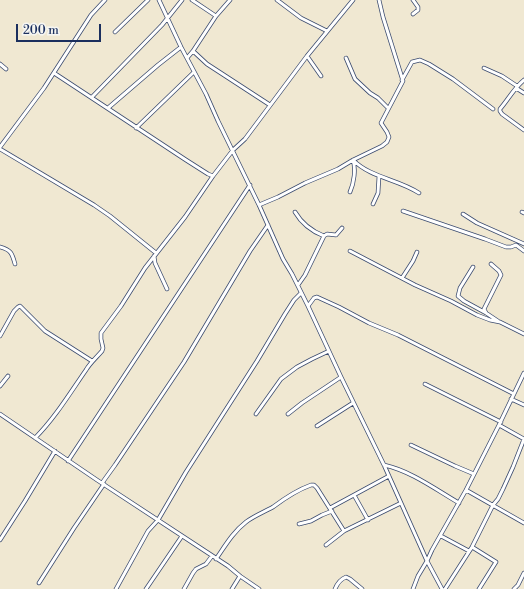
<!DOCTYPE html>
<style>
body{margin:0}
#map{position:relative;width:524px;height:589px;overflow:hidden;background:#f0e8d2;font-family:"Libre Bodoni",serif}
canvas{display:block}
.scale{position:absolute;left:16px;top:24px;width:85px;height:18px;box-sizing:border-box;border:2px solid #1b2f5e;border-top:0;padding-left:5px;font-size:12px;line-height:14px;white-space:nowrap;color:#1b2f5e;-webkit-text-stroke:3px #f6f6f2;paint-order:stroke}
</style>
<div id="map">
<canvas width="524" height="589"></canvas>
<div class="scale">200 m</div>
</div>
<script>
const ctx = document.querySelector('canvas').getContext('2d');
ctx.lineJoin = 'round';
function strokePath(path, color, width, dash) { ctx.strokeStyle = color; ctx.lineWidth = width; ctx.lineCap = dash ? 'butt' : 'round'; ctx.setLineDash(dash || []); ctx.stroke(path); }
const minor = new Path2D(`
 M159 0 181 47 206 94 218 121 259 205 283 259 292 274 308 306 341 377 384 465 427 561 442 589
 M192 0 216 16
 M277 0 301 18 327 31
 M413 0 418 7V10L413 14
 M115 32 148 0
 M193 51 207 64 270 105
 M307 56 321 76
 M187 58 193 51 216 16 230 0
 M346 58 355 79 370 93 378 98 388 108
 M0 64 6 69
 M484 68 502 76 517 86
 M54 73 186 160 208 174 213 176 233 150 245 139 307 56 353 0
 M402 80 412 62 420 60 429 64 453 79 493 109
 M524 80C514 88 508 100 500 109V111L502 114 524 130
 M516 88 524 93
 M92 97 162 25 182 0
 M108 108 158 65 181 47
 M136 128 194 72
 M0 147 44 88 91 15 105 0
 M0 149 94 205 110 216 156 253
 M350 192C354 183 356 169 353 160 371 178 398 179 419 193
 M373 204 378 193 379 176
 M259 205 278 197 305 183 338 169 353 160 382 146 387 142 389 137 387 132 381 123 403 81 383 17 379 0
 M403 211 485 239 506 247H511L516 245 524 251
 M295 212C302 224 311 231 324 236
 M522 212 524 213
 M463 214 477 223 524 244
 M0 247C11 250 12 253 15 264
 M350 251 415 285 451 301 477 315 490 320 500 322 524 334
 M154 256 155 263 167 289
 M491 264 499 271 501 275 484 309 486 313 498 321
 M473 267 460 288 458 296 464 301 486 313
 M402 278 413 261 417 252
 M298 285 305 275 324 236 327 234 336 235 342 228
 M308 306 314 298 317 297 339 307 369 323 398 335 514 394
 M0 336 14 311 18 307 20 306 45 331 92 361
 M425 384 501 422
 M0 386 8 376
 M511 399 524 405
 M0 414 97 480 228 566 240 576 259 589
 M256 414 281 379 297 367 312 359 329 351
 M288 414 302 403 341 377
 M317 426 353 403
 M35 438C55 418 70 393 86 370 90 363 97 357 102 351L103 348 101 339V333L121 306 145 268 185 217 213 176
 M411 445 455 466 474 474
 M68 461 250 185
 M384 465C411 471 435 489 459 503
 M102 483 115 465 184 362 250 251 268 225
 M466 490 524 523
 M354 495 368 520
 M330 508 389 476
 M299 524 311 521 322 515 332 511
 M441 536 469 551
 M0 540 25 501 55 451
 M326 545 344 531 401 503
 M472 547 496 562 479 589
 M216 559C225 546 233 532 246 522 254 516 264 512 273 507 285 498 297 490 311 485H314L317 488 344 531
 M39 583 74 528 104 484
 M116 589 148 531 158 520 186 472 257 361 285 314 294 300 301 293
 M146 589 182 536
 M184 589 193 573 196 569 206 564 212 556
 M232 589 240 576
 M335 589C337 584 341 579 346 577L350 579 362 589
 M413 589 418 576 427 561 432 550 466 490 499 425 524 373
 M445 589 472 547 493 505 498 499 503 489 513 467 524 439 499 425
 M514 589 518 585 524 573`);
strokePath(minor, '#3b4b6f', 4.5);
strokePath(minor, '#fff', 3);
</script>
